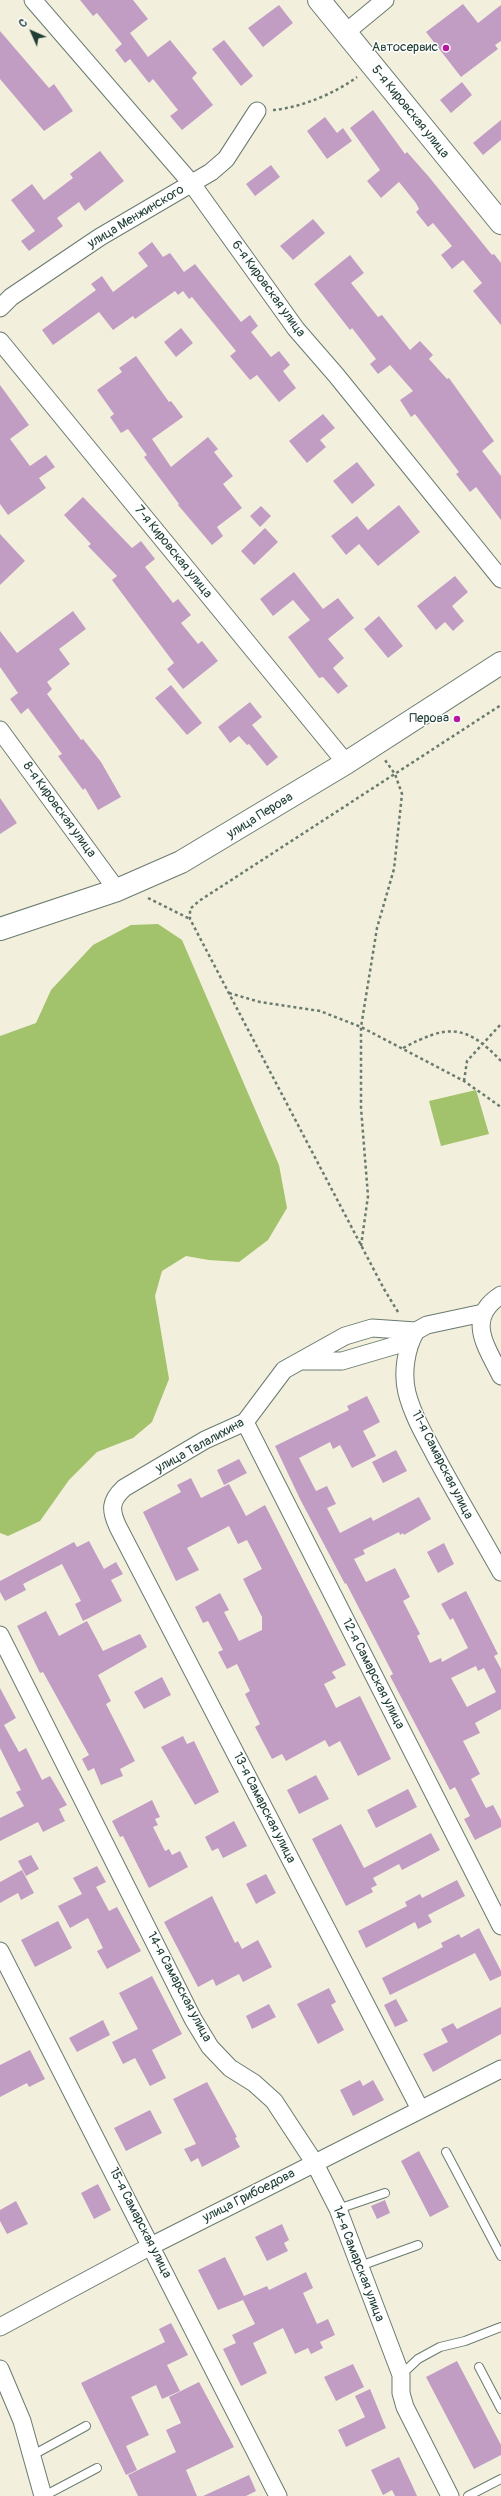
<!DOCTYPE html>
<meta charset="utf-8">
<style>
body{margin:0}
#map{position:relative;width:501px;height:2496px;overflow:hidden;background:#f3efdd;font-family:Pangolin,sans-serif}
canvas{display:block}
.north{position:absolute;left:12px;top:12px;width:40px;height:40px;-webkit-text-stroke:3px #fff;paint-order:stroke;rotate:315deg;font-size:11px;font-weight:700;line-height:16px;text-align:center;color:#1f3d34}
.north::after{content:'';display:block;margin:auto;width:14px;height:18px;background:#1f3d34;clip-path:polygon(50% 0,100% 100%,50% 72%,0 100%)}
</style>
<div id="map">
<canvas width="501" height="2496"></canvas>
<div class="north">С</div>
</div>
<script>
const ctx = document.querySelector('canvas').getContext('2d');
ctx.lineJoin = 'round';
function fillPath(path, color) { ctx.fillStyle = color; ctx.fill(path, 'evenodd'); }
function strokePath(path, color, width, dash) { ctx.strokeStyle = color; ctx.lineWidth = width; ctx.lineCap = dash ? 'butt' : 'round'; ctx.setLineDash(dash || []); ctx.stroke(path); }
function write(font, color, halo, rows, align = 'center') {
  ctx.font = font + ' Pangolin,sans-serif'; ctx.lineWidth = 3; ctx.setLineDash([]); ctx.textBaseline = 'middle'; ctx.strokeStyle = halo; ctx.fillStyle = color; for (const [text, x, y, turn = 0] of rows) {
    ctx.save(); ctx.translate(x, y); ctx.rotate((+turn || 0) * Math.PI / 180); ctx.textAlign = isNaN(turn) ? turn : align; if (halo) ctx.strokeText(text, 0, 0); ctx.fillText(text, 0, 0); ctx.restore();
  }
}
fillPath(new Path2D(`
 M158 924 182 940 279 1165 287 1208 268 1240 239 1262 209 1260 186 1256 162 1271 155 1296 169 1379 152 1422 133 1438 97 1452 69 1480 40 1521 8 1536 0 1533V1036L36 1023 51 990 93 945 131 925Z
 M476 1090 489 1134 441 1146 429 1101Z`), '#a2c26b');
fillPath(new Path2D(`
 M80 0H133L148 19 130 33 148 57 170 40 197 73 192 78 213 105 182 130 170 116 178 110 153 79 149 83 130 59 125 63 115 50 122 44 97 13 93 16Z
 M463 4 478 23 501 5V41L495 45 498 49 461 77 426 32Z
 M279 5 293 23 263 47 248 28Z
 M0 31 49 88 54 84 73 111 44 131 0 79Z
 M224 40 253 76 241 86 212 49Z
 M462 82 472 95 451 113 440 100Z
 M373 110 405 154 407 152 429 177 492 255 494 254 501 263V325L473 291 482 283 463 260 452 269 441 255 452 246 433 223 428 227 416 212 419 209 416 203 399 182 381 198 367 181 380 170 350 128Z
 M325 117 337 133 343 128 352 141 327 159 307 131Z
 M501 120V140L483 155 473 143Z
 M100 151 124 181 85 211 79 202 57 218 63 226 29 251 21 241 35 231 11 200 32 184 44 200 73 178 70 174Z
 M271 165 280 177 255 196 246 184Z
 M313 219 325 233 293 260 280 246Z
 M152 242 163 257 170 253 184 272 195 264 241 322 250 315 258 326 251 332 271 357 279 351 290 365 283 371 296 388 279 402 257 375 250 380 230 356 236 351 192 297 189 299 183 291 178 295 175 291 135 319 133 316 113 330 99 312 53 345 42 330 96 290 91 284 102 276 113 292 148 266 138 253Z
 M350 255 364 273 351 283 378 317 382 315 410 350 420 341 433 355 429 359 447 379 449 378 494 441 482 451 501 476V520L476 487 470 492 456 474 459 472 415 414 411 417 400 400 413 391 390 365 378 374 370 364 376 359 352 328 350 330 314 284Z
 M181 328 193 343 176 357 164 342Z
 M136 356 169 402 171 401 183 417 152 439 171 467 208 437 218 449 214 452 233 476 223 484 242 508 217 527 223 536 212 545 178 505 179 504 144 457 147 455 128 429 121 433 110 417 114 414 97 390 122 372 119 368Z
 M0 385 29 425 10 439 30 466 46 455 55 467 39 478 46 488 8 515 0 504Z
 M323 414 335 428 320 440 326 447 307 463 289 441Z
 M357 462 375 485 352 504 333 481Z
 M83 497 132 548 141 541 155 559 145 567 173 603 178 599 191 615 181 623 198 644 202 641 218 661 183 689 167 669 174 663 112 580 117 576 88 546 91 544 64 515Z
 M399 505 420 532 378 566 359 544 346 555 331 536 357 516 368 530Z
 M261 506 271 516 260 527 250 516Z
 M265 528 278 542 254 565 241 551Z
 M0 534 25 561 0 585Z
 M294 572 323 609 338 598 354 618 328 639 344 658 333 668 348 686 338 694 323 677 319 678 288 637 310 620 293 600 273 616 260 599Z
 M455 576 468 592 452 606 464 621 453 631 445 622 436 630 417 606Z
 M73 611 86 629 59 649 70 664 47 682 52 689 47 694 81 740 83 739 101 762 121 797 98 810 85 788 83 790 58 756 62 754 28 708 21 714 10 699 18 693 0 667V631L17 653Z
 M379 616 403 646 388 658 364 629Z
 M171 685 202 723 187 735 155 698Z
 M250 702 262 717 252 725 278 757 267 766 249 744 247 745 239 736 230 743 218 727Z
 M0 798 17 823 0 834Z
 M367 1396 380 1422 363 1431 376 1456 352 1468 340 1445 333 1449 330 1442 299 1458 316 1491 327 1486 336 1504 327 1508 340 1533 371 1517 373 1521 419 1497 431 1519 404 1535 403 1533 400 1535 399 1532 363 1550 365 1554 354 1559 366 1582 395 1568 410 1597 403 1601 420 1634 417 1636 430 1663 441 1658 442 1662 468 1648 453 1618 450 1620 441 1604 466 1591 498 1654 494 1656 501 1669V1709L475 1723 480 1733 463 1741 480 1774 471 1779 486 1808 493 1805 501 1820V1827L475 1840 464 1819 470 1816 455 1787 450 1790 390 1676 393 1674 346 1583 345 1584 300 1499 275 1446 349 1410 347 1406ZM476 1666 478 1671 484 1668 496 1692 467 1707 451 1678Z
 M396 1450 407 1471 383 1483 372 1462Z
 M239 1459 247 1473 224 1485 217 1470Z
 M191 1478 201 1498 229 1484 246 1516 265 1505 346 1665 332 1672 336 1678 324 1684 336 1708 360 1696 391 1759 358 1776 340 1741 329 1747 325 1740 286 1761 282 1754 272 1759 255 1727 260 1724 245 1694 250 1691 237 1664 227 1669 218 1652 223 1650 208 1621 203 1623 195 1607 220 1593 229 1610 224 1612 239 1641 262 1630V1617L243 1579 262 1569 247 1540 238 1544 229 1526 187 1548 199 1570 176 1581 143 1512 181 1492 177 1485Z
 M89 1541 104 1569 116 1562 123 1574 111 1580 122 1601 83 1621 75 1604 81 1601 62 1564 23 1584 26 1590 5 1601 0 1592V1581L74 1542 77 1547Z
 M444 1543 454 1564 438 1573 427 1552Z
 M46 1611 59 1636 87 1621 103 1651 140 1634 147 1647 98 1675 111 1701 106 1704 135 1761 120 1769 123 1776 101 1785 94 1768 88 1771 82 1759 89 1755 43 1672 40 1673 17 1626Z
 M162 1677 171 1695 144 1709 134 1692Z
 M0 1688 16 1718 4 1725 19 1752 26 1748 42 1780 50 1776 67 1805 59 1809 65 1821 43 1832 38 1822 0 1841V1818L24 1806 16 1792 21 1790 0 1748Z
 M183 1736 187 1744 194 1741 219 1792 195 1805 161 1747Z
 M316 1775 329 1799 299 1814 287 1790Z
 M408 1789 417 1807 376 1828 367 1810Z
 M152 1800 160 1817 155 1819 158 1825 153 1827 165 1851 169 1849 172 1855 180 1851 188 1867 149 1888 123 1836 120 1837 112 1821Z
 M234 1821 247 1846 223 1858 218 1848 212 1851 205 1837Z
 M341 1824 364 1868 431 1833 440 1850 402 1870 399 1864 373 1878 377 1885 371 1888 373 1892 346 1906 312 1839Z
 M31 1855 39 1869 26 1876 18 1861Z
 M97 1866 106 1882 96 1887 109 1911 117 1907 141 1951 107 1969 97 1951 103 1948 88 1918 70 1928 58 1906 82 1894 73 1878Z
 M22 1870 34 1893 21 1900 18 1893 0 1903V1882Z
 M266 1874 276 1893 256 1904 246 1884Z
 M457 1880 465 1896 428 1915 432 1922 418 1929 415 1922 366 1948 358 1931 407 1906 405 1902 420 1894 422 1898Z
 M212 1896 235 1943 238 1941 242 1949 258 1940 272 1967 243 1982 239 1974 216 1986 213 1979 198 1987 164 1922Z
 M58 1921 72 1948 35 1967 21 1940Z
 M479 1928 501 1971V1976L490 1981 475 1953 390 1995 382 1978 443 1947 441 1943 459 1934 461 1938Z
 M152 1976 182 2034 152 2050 166 2078 150 2086 135 2058 123 2064 112 2042 138 2029 119 1993Z
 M329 1988 336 2002 331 2005 344 2030 318 2044 297 2004Z
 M396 1999 408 2021 395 2027 384 2005Z
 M269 2004 276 2017 252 2029 246 2016Z
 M501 2007V2034L433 2072 423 2054 448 2042 441 2029 453 2023 457 2029Z
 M103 2020 110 2035 77 2052 69 2038Z
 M30 2050 45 2079 29 2087 27 2083 0 2097V2065Z
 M360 2080 363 2086 373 2080 384 2100 353 2116 340 2090Z
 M207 2082 237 2137 235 2138 240 2147 202 2167 198 2158 191 2162 184 2149 196 2144 173 2099Z
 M150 2110 162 2133 126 2151 114 2128Z
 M419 2151 449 2207 430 2217 401 2161Z
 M98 2184 111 2210 94 2219 81 2193Z
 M385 2200 390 2213 377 2219 371 2206Z
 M16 2201 28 2224 7 2234 0 2221V2210Z
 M282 2224 289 2240 284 2243 288 2251 267 2261 255 2237Z
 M225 2257 244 2296 267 2286 269 2290 306 2272 313 2288 303 2293 317 2324 328 2319 335 2335 320 2342 323 2348 311 2354 308 2348 295 2354 283 2328 253 2343 267 2373 241 2386 223 2349 236 2343 232 2335 255 2324 243 2300 218 2310 198 2270Z
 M171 2323 188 2355 167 2365 180 2391 162 2399 156 2385 131 2397 149 2435 126 2446 137 2470 126 2475 81 2383 165 2342 159 2329Z
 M457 2361 501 2445V2455L474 2469 426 2377Z
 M353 2364 364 2387 336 2401 324 2377Z
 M199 2382 234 2447 186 2470 197 2496H138L128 2475 176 2452 166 2430 181 2423 169 2397Z
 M370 2389 386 2428 346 2447 338 2430 365 2417 355 2396Z
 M399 2457 413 2487 417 2496H395L392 2490 383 2495 371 2470Z
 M249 2475 256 2491 246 2496H203Z`), '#c19dc4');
const lane = new Path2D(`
 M446 2152 501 2256
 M338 2209 385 2193
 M360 2266 418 2245
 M479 2367 501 2409
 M401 2375 418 2359 440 2347 465 2341 501 2327
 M31 2456 86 2426
 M44 2496 97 2468
 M468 2496 501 2479`);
const street = new Path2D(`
 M33 0 192 184 296 329 336 375 501 579
 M345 33 385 0
 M0 308 11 297 100 237 211 172 226 159 257 111
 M0 341 346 763
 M0 730 117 890
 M501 1295C465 1318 486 1346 501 1376
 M416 1331C406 1348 402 1373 407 1393 413 1416 425 1436 436 1457 457 1496 479 1533 501 1572
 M301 1361H342L410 1341
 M245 1422 501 1926
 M0 1635 193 2019 210 2047 230 2068 254 2083 274 2101 314 2162 338 2209 401 2375V2393L405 2407 450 2496
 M0 1951 278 2496
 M420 2109 118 1527C110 1510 110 1501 124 1488L205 1440 245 1422 284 1370 345 1336 372 1328 416 1331 427 1325 483 1313
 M0 2327 151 2246 501 2069
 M0 2369 22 2421 43 2496`);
const secondary = new Path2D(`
 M0 929 117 890 181 862 346 763 501 663`);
const primary = new Path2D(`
 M319 0 501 223`);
strokePath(lane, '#697b6f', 10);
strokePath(street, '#697b6f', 19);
strokePath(secondary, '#697b6f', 24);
strokePath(primary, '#697b6f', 24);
strokePath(new Path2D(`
 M273 110C300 108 336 93 357 77
 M148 898 190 919
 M229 993 260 1002 320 1011 361 1027 464 1081 501 1107
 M403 1048C447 1025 465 1023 501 1061
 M464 1081 467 1061 501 1024
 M361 1246 368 1196 361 1108V1027L377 928 394 869 402 794 395 774 385 760
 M398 1312 384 1289 190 919V909L199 901 501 705`), '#697b6f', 2.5, [3, 3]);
strokePath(lane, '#fff', 8);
strokePath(street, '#fff', 17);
strokePath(secondary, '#fff', 22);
strokePath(primary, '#fff', 22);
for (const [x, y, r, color] of [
 [446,48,4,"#b5179e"],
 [457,719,4,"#b5179e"]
]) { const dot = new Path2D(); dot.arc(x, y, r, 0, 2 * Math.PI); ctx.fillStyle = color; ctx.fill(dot); strokePath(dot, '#fff', 1.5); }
write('13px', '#1f3d34', '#fff', [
 ["Автосервис",438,48],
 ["Перова",449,719]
], 'right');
write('13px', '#1f3d34', '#fff', [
 ["5-я Кировская улица",410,112,51],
 ["улица Менжинского",136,217,-31],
 ["6-я Кировская улица",268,289,54],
 ["7-я Кировская улица",173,552,51],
 ["8-я Кировская улица",59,810,54],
 ["улица Перова",260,816,-32],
 ["улица Талалихина",200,1446,-29],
 ["11-я Самарская улица",442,1465,63],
 ["12-я Самарская улица",373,1674,63],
 ["13-я Самарская улица",264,1808,63],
 ["14-я Самарская улица",179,1987,62],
 ["улица Грибоедова",249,2196,-27],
 ["15-я Самарская улица",140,2223,63],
 ["14-я Самарская улица",358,2264,69]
]);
</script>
